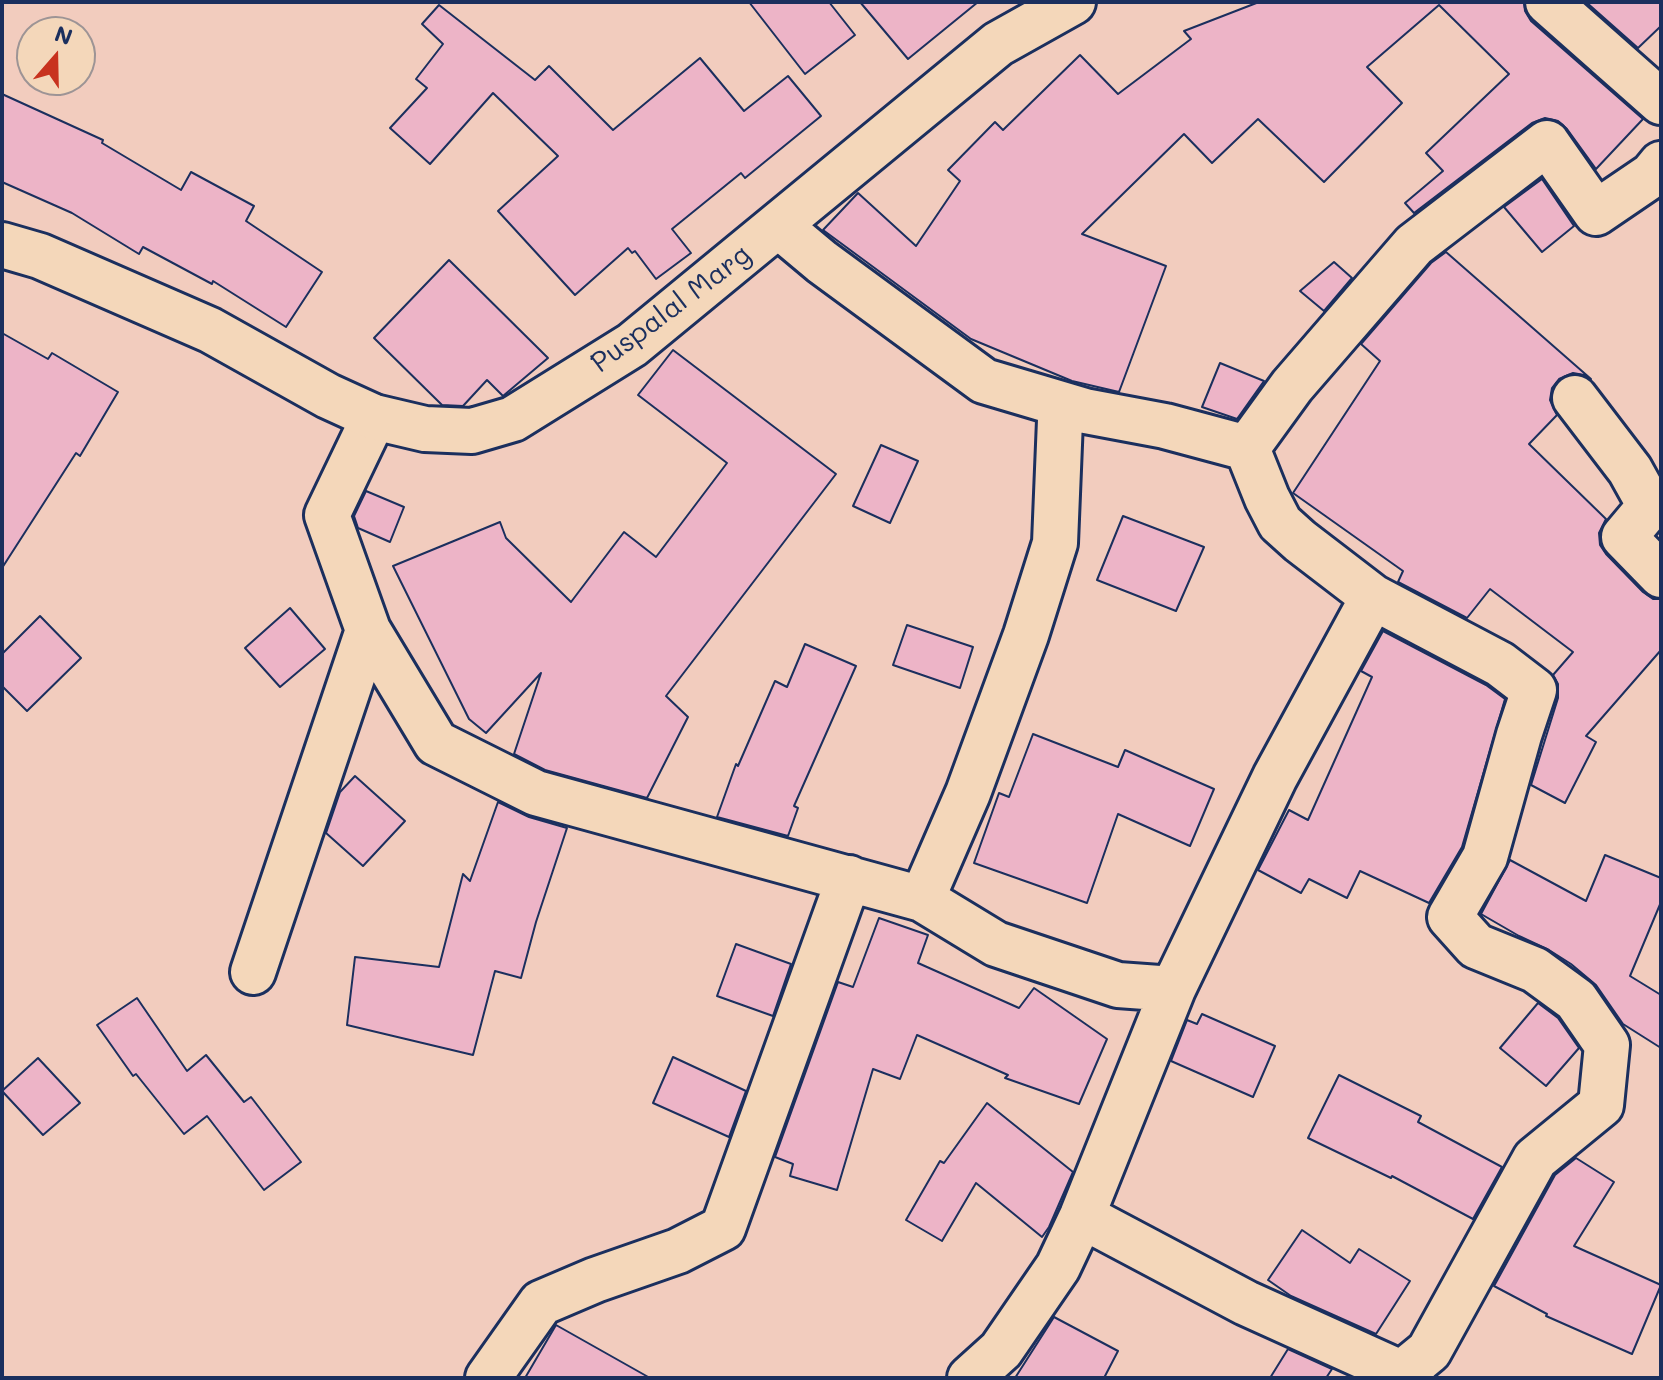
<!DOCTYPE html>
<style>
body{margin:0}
#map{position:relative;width:1663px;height:1380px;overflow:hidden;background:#f2ccbe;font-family:Mali,sans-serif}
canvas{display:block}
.frame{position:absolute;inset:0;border:4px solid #1b2f5e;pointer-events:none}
.north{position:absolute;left:16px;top:16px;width:80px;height:80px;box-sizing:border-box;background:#f4d7ba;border:2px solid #9d9495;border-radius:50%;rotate:20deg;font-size:22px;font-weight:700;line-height:32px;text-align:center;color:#1b2f5e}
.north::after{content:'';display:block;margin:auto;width:28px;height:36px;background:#c8321e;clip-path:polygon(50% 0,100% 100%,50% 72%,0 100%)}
</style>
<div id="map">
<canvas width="1663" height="1380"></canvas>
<div class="frame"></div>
<div class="north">N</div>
</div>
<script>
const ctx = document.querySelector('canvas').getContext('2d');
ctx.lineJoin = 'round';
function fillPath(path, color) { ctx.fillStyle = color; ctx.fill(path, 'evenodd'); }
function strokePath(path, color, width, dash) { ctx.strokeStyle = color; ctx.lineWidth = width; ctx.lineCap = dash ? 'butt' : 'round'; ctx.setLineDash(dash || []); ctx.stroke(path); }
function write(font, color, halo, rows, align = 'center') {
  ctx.font = font + ' Mali,sans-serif'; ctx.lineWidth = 8; ctx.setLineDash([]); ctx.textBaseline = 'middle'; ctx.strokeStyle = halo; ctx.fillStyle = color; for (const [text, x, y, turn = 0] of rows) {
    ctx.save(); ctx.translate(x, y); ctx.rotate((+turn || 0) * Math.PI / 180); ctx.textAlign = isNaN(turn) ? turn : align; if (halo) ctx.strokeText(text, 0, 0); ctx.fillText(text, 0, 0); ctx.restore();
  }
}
const building = new Path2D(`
 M749 2H829L855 35 805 74Z
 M860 2H978L908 59Z
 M1259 2H1524L1525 11 1531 21 1643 119 1596 169 1567 129 1558 121 1545 118 1532 123 1414 213 1405 203 1443 171 1426 153 1509 74 1439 5 1367 67 1402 103 1324 182 1258 119 1212 163 1184 134 1082 234 1166 266 1119 392 1072 381 971 339 823 230 858 193 916 246 960 181 948 170 995 122 1003 130 1080 55 1118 94 1191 39 1184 31Z
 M1586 2H1661V26L1638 48Z
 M439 5 535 80 549 66 613 130 700 58 744 111 788 76 821 116 745 178 741 173 672 229 691 253 656 279 635 251 632 253 628 248 575 295 498 211 558 156 493 93 430 164 390 128 427 88 416 79 443 44 422 24Z
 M2 94 103 140 102 143 181 190 191 172 254 206 246 221 322 272 286 327 213 281 212 284 143 247 139 254 72 213 2 182Z
 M1542 179 1574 226 1542 252 1504 207Z
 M1446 252 1591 379 1584 375 1573 373 1559 379 1552 388 1550 400 1557 415 1529 444 1606 519 1599 533 1600 545 1606 554 1643 592 1653 599H1661V650L1586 736 1596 742 1565 803 1531 785 1558 698V684L1553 675 1573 652 1490 589 1467 618 1398 582 1403 571 1293 493 1380 361 1361 344 1431 263Z
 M449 260 548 358 503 396 487 380 463 406 442 405 374 338Z
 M1334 262 1352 278 1324 311 1300 291Z
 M2 333 48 359 52 353 118 392 80 456 76 453 2 568Z
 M673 350 836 474 666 696 688 717 647 798 545 770 514 754 541 673 486 733 469 719 393 566 500 522 506 538 571 602 624 532 656 557 727 463 638 395Z
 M1220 363 1264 381 1237 419 1202 407Z
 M881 445 918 461 890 523 853 506Z
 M366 491 404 507 390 542 358 528 354 516Z
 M1123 516 1204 547 1176 611 1097 580Z
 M290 608 325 649 280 687 245 648Z
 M40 616 81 658 27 711 2 686V654Z
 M907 625 973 647 960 688 893 665Z
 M1383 631 1486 685 1505 699 1462 847 1429 903 1360 871 1347 898 1309 879 1301 893 1258 870 1289 810 1308 820 1372 677 1361 671Z
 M805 644 856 666 794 806 798 808 788 836 717 817 736 764 738 766 775 681 787 687Z
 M1033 734 1118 767 1125 750 1214 789 1190 846 1118 814 1087 903 974 863 999 793 1009 797Z
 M355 776 405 821 363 866 326 833 340 792Z
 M498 802 529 817 567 828 536 922 521 978 495 971 473 1055 347 1025 355 957 439 967 463 874 470 881Z
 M1605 855 1661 878V902L1630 976 1661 995V1048L1623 1024 1596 985 1571 964 1549 950 1519 936 1481 914 1510 860 1586 901Z
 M879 918 928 935 918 963 1019 1008 1034 988 1107 1039 1079 1104 1005 1078 1008 1075 917 1035 900 1079 873 1069 837 1190 790 1176 793 1164 775 1157 838 982 853 987Z
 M736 944 791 964 773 1016 717 996Z
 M137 998 187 1071 206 1055 244 1102 251 1097 301 1162 264 1190 207 1116 184 1134 136 1074 133 1076 97 1025Z
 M1538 1003 1558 1018 1579 1048 1546 1086 1500 1048Z
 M1202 1014 1275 1046 1253 1097 1171 1061 1187 1020 1197 1024Z
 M673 1057 746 1091 729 1137 653 1103Z
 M38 1058 80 1103 43 1135 2 1091Z
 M1339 1075 1421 1116 1418 1122 1502 1167 1473 1219 1392 1176 1391 1178 1308 1138Z
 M987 1103 1073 1172 1049 1227 1042 1237 976 1183 942 1241 906 1220 940 1161 944 1163Z
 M1576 1158 1614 1182 1574 1246 1661 1285 1632 1354 1546 1316 1547 1314 1494 1286 1555 1175Z
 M1302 1230 1350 1263 1359 1249 1410 1281 1376 1334 1291 1296 1268 1280Z
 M1054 1317 1118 1351 1104 1378H1015Z
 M556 1325 650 1378H525Z
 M1288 1349 1332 1369 1326 1378H1270Z`);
fillPath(building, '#edb4c7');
strokePath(building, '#1b2f5e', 2);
const street = new Path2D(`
 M1548 2 1661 102
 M779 226 822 262 984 381 1085 411 1165 426 1247 448
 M1575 398 1630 470 1650 506 1624 537 1661 575
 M374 417 327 515 368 630 436 743 536 793 922 899 996 944 1118 985 1173 989
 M922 899 968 793 1026 635 1055 543 1060 420
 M253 972 368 630
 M1082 1216 1246 1303 1412 1378
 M488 1378 541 1303 595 1280 678 1251 723 1228 849 878
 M970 1378 1001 1350 1058 1267 1082 1216 1173 989 1275 777 1373 597
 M1396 1378 1429 1351 1535 1159 1601 1105 1607 1045 1576 1000 1535 970 1476 946 1450 917 1485 857 1519 735 1534 690 1500 664 1373 597 1300 541 1280 523 1267 498 1247 448 1292 386 1414 245 1547 143 1596 213 1652 175 1661 164`);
const primary = new Path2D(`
 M2 245 40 256 210 330 328 396 374 417 425 429 472 431 513 419 632 345 998 44 1073 2`);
strokePath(street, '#1b2f5e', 50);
strokePath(primary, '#1b2f5e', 50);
strokePath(street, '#f4d7ba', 44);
strokePath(primary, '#f4d7ba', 44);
write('28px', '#1b2f5e', '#f4d7ba', [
 ["Puspalal Marg",671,309,-37]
]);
</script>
